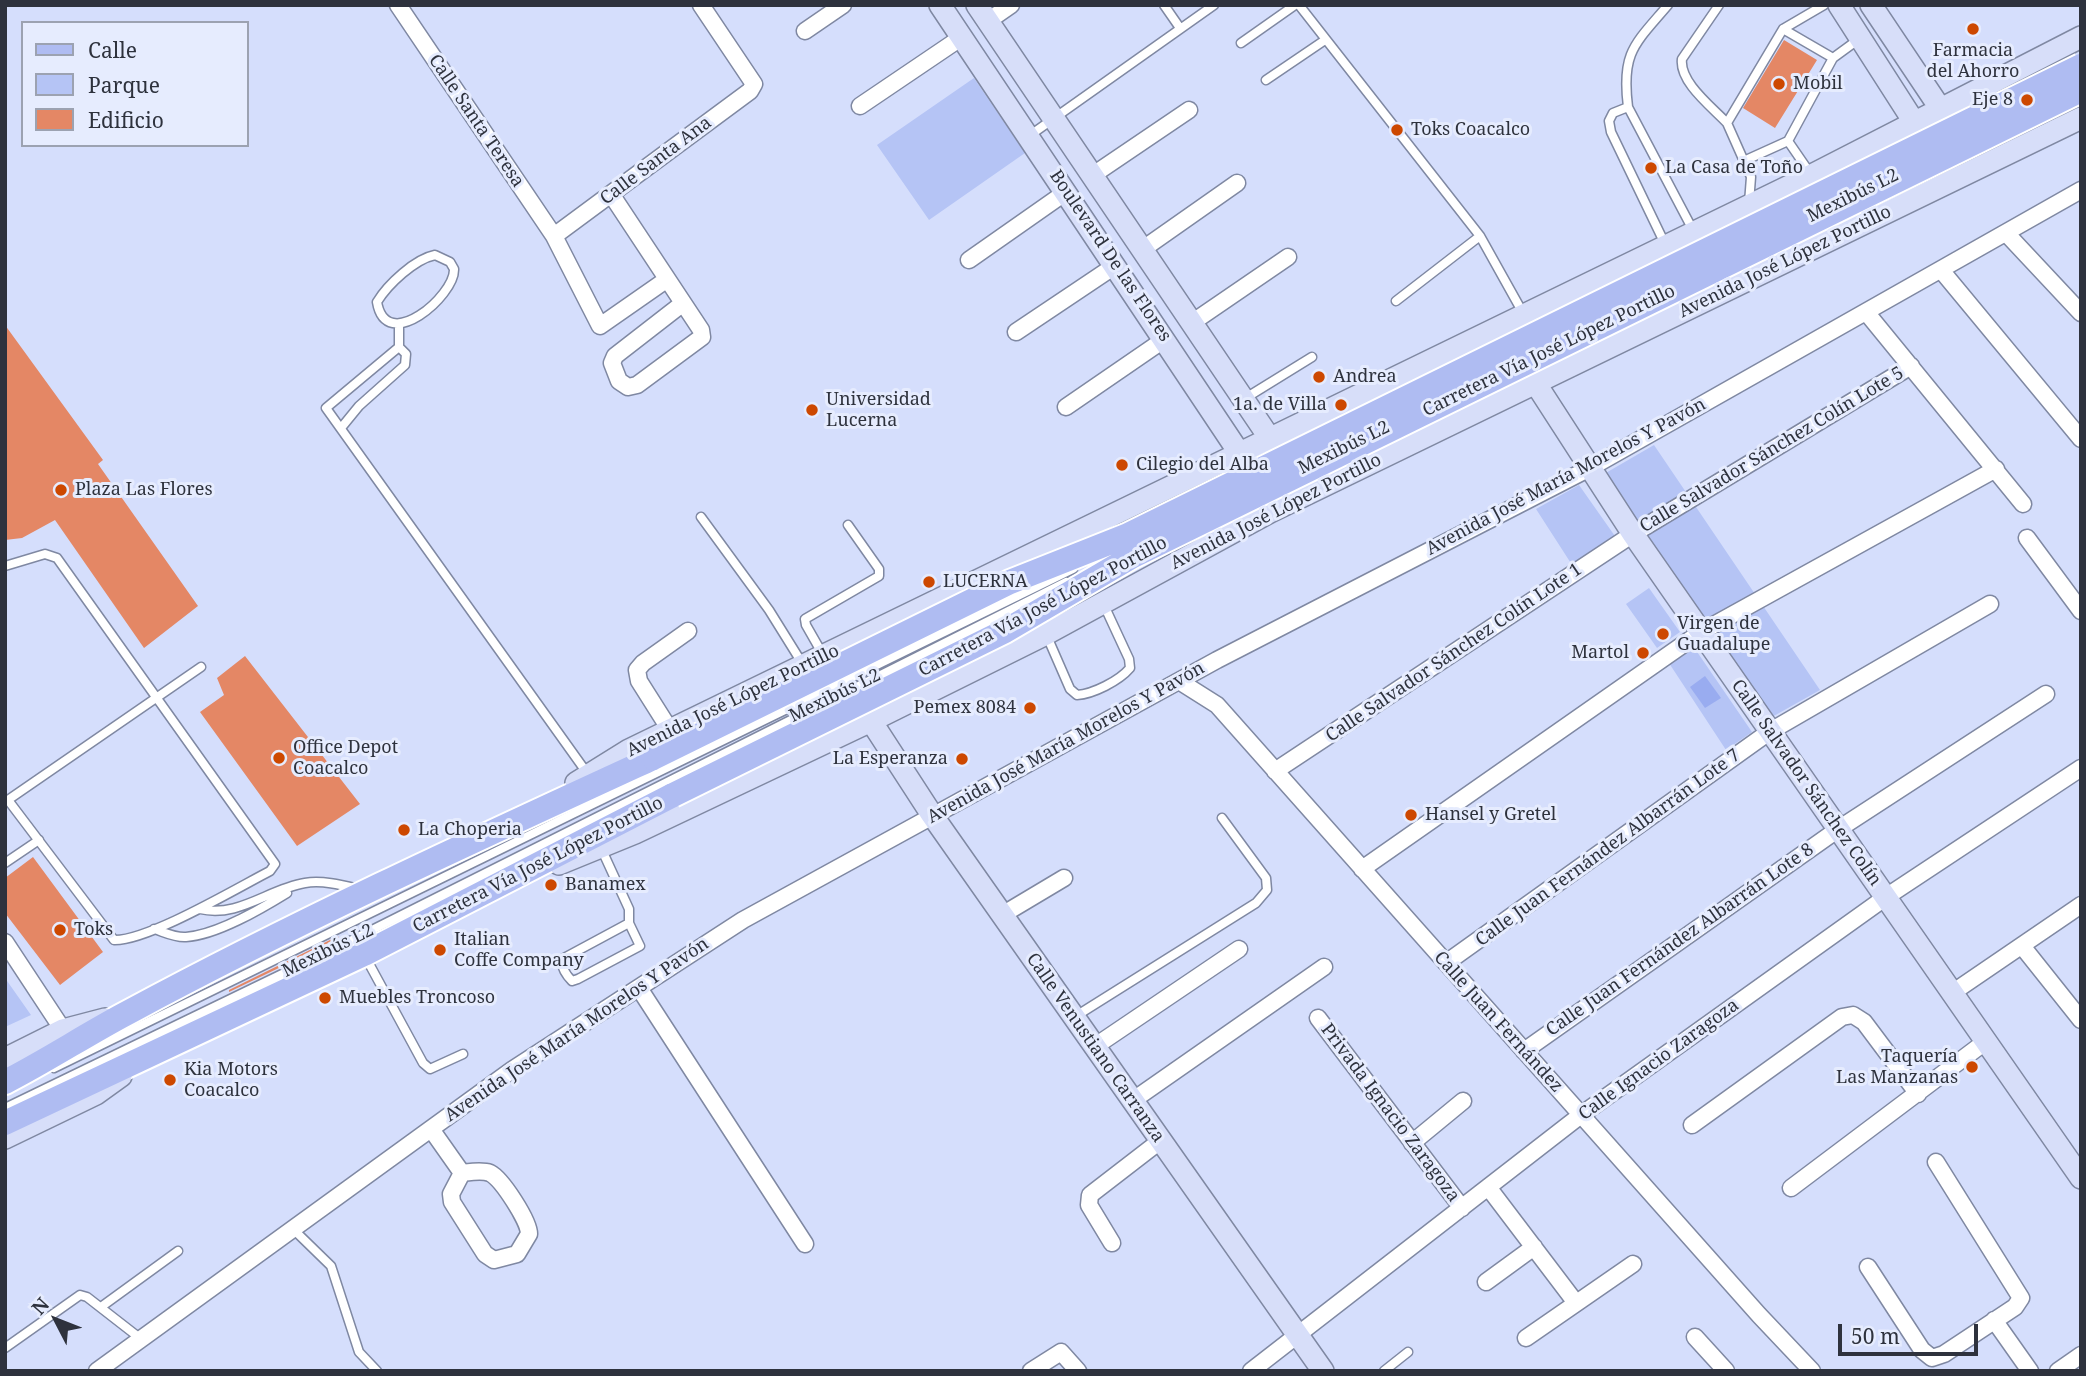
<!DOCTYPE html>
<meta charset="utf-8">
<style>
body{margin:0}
#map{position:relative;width:2086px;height:1376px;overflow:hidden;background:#d5defc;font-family:"Noto Serif",serif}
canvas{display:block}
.frame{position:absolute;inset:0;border:7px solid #2e323d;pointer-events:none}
.legend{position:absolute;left:21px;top:21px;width:228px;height:126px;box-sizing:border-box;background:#e6ecfe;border:2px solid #9ca2b1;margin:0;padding:9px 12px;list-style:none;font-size:21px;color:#2e323d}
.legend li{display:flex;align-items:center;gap:14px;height:35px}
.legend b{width:35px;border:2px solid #9ca2b1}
.north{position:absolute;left:21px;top:1285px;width:70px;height:70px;-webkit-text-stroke:5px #e6ecfe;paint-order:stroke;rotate:312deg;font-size:19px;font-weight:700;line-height:28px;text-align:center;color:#2e323d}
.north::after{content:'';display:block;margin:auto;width:24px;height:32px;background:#2e323d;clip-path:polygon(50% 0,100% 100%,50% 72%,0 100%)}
.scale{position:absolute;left:1838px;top:1324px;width:140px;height:32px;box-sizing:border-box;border:4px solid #2e323d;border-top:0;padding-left:9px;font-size:21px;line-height:24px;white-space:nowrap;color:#2e323d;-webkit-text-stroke:5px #e6ecfe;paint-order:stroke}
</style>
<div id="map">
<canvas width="2086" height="1376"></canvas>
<div class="frame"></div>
<ul class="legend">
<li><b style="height:9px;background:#afbcf2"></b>Calle</li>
<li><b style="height:19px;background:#b5c4f5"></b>Parque</li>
<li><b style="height:19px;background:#e48765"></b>Edificio</li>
</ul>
<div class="north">N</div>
<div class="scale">50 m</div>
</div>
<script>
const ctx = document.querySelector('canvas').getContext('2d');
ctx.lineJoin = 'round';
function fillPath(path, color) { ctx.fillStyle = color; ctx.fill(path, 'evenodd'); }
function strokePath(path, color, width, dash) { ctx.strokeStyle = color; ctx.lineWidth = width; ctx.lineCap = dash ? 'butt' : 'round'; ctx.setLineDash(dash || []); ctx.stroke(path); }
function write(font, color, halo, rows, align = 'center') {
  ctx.font = font + ' "Noto Serif",serif'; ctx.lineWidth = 6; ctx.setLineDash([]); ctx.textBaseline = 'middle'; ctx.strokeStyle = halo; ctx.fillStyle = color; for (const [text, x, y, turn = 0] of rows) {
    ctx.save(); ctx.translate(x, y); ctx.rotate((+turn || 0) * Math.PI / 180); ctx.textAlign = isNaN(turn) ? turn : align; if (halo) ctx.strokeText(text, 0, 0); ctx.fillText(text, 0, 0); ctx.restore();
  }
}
fillPath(new Path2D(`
 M974 78 1025 153 929 220 877 145Z
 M1654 445 1820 690 1772 717 1604 474Z
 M1579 485 1617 539 1574 568 1536 509Z
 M1649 588 1680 632 1657 648 1626 604Z
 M1691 643 1752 732 1726 750 1667 660Z
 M5 978 31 1015 5 1027Z`), '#b5c4f5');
fillPath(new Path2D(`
 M1705 676 1721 698 1705 708 1690 687Z`), '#99acf0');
fillPath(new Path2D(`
 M1784 40 1817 60 1775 128 1743 108Z
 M5 325 103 460 98 464 198 606 144 648 55 520 22 538 5 540Z
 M245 656 360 804 297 846 200 712 224 695 217 678Z
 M33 857 103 952 60 985 5 913V878Z
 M338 936 339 939 229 992V990Z`), '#e48765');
const lane = new Path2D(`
 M1164 5 1180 28
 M1299 5 1480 236 1523 313
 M1719 5 1682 59C1679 82 1712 107 1727 123
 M1783 29 1833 58
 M1241 43 1295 5
 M1266 80 1325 40
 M1628 107C1621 52 1635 44 1668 5
 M1029 136 1214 5
 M1788 141 1810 173
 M1746 160 1788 141 1833 58 1859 39
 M1749 203 1751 177 1727 123 1783 29 1824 5
 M1665 244 1611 132 1609 121 1613 113 1628 107 1694 232
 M435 255 450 262 454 269C455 296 386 355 377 302 388 284 415 259 435 255Z
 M1396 301 1480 236
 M399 325V347L326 408 587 773
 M1244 399 1312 357
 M341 428 359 406 405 365 406 354 399 347
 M701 517 769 610 802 663
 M5 566 45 554 57 558 275 864 270 871C237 888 148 941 114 940L8 800
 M1046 634 1070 689 1077 695C1093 694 1119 681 1130 668L1129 659 1103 603
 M822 653 806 625 805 619 879 576V569L848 525
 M5 802 201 667
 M601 848 629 909V923L640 946 578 979 572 981C566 975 560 966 564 958L629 923
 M5 863 39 840
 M200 909C239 918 268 889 305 883 322 880 342 885 359 889
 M154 929C164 932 175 938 186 937 217 935 261 909 287 893
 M366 958 423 1063 430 1069 463 1054
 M1076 1016 1256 903 1267 890 1266 878 1222 818
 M54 1068 1073 569
 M5 1108 342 945 1066 582
 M293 1229 331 1266 359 1352 377 1371
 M101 1307 178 1251
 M5 1348 80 1295 87 1297 141 1339
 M1384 1371 1408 1352`);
const street = new Path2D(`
 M398 5 554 236 600 326 666 280
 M988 21 1011 5
 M805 31 843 5
 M860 106 962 37
 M1093 175 1189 110
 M611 194 701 330 702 337 637 385 628 387 619 381 612 363 615 356 682 304
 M2006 233 2081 313
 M554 236 750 91 754 84 701 5
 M1143 249 1237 183
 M969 260 1066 192
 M1941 270 2081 439
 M1866 312 2023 504
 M1193 322 1288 257
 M1016 332 1116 265
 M1066 407 1165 339
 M2027 538 2081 611
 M1179 681 1217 705 1759 1315 1812 1371
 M670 730 639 681 637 670 643 663 688 631
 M1275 771 1633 534 1911 366
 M1362 869 1701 632 1996 469
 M1002 915 1064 878
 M5 942 63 1030
 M2022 946 2081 1020
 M1446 963 1769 732 1990 604
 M639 988 805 1244
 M1952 993 2081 905
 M1318 1018 1462 1208
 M1094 1047 1239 949
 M1524 1051 1837 830 2046 694
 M1132 1101 1324 967
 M1692 1125 1842 1017 1853 1015 1864 1022 1918 1094
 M431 1129 462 1173 451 1194 452 1202 485 1254 494 1260 517 1254 529 1234C529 1221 502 1179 490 1173 482 1170 471 1172 462 1173
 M1412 1143 1463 1101
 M1488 1187 1576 1303
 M1791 1188 1985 1042
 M1112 1243 1089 1205 1090 1195 1160 1141
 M1868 1267 1922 1350 1932 1358 1944 1354 2015 1307 2021 1298 1936 1162
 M1486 1282 1534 1247
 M1994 1320 2030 1371
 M1695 1337 1726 1371
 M1526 1338 1633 1264
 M97 1371 512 1070 743 920 1217 660 1588 469 2081 190
 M1031 1371 1061 1352 1078 1371
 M1251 1371 1581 1115 1886 897 2081 768
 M2058 1371 2081 1355`);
const secondary = new Path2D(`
 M940 5 1246 463
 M977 5 1277 449
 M1839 5 1923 136
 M1871 5 1948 120
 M1536 384 1633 534 2081 1178
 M871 721 932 815 1323 1371
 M576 783 629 750 1812 175 2081 37
 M559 864 635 833 871 721 1046 634 1270 512 2081 118
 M5 1059 63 1030 105 1019
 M5 1138 96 1094 121 1076`);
const primary = new Path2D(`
 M5 1082C48 1060 87 1034 129 1012 300 920 477 839 653 758
 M5 1123 364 954 673 795`);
strokePath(lane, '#7f88a2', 11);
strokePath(street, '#7f88a2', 19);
strokePath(secondary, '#7f88a2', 24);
strokePath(primary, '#fff', 28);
strokePath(lane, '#fff', 8);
strokePath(street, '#fff', 16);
strokePath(secondary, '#d7def9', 21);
strokePath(primary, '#afbcf2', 24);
const primaryBridge = new Path2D(`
 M653 758 1010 582 1126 536 2081 66
 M673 795 1005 631 1133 556 2081 90`);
strokePath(primaryBridge, '#fff', 28, []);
strokePath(primaryBridge, '#afbcf2', 24);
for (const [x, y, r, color] of [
 [1973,29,7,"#cd4800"],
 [1779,84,7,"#cd4800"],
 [2027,100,7,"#cd4800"],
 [1397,130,7,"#cd4800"],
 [1651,168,7,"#cd4800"],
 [1319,377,7,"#cd4800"],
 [1341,405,7,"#cd4800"],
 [812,410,7,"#cd4800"],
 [1122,465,7,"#cd4800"],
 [61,490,7,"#cd4800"],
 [929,582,7,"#cd4800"],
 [1663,634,7,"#cd4800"],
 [1643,653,7,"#cd4800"],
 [1030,708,7,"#cd4800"],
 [279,758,7,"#cd4800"],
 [962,759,7,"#cd4800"],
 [1411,815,7,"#cd4800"],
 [404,830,7,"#cd4800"],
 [551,885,7,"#cd4800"],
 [60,930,7,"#cd4800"],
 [440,950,7,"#cd4800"],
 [325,998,7,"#cd4800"],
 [1972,1067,7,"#cd4800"],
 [170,1080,7,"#cd4800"]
]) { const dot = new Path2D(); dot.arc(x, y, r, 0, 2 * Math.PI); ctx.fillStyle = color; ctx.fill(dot); strokePath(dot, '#e6ecfe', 2.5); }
write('18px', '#2e323d', '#e6ecfe', [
 ["Farmacia",1973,51,"center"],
 ["del Ahorro",1973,72,"center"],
 ["Mobil",1793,84],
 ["Eje 8",2013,100,"right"],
 ["Toks Coacalco",1411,130],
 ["La Casa de Toño",1665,168],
 ["Andrea",1333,377],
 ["Universidad",826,400],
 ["Lucerna",826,421],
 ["1a. de Villa",1327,405,"right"],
 ["Cilegio del Alba",1136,465],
 ["Plaza Las Flores",75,490],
 ["LUCERNA",943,582],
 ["Virgen de",1677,624],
 ["Guadalupe",1677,645],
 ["Martol",1629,653,"right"],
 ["Pemex 8084",1016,708,"right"],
 ["Office Depot",293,748],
 ["Coacalco",293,769],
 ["La Esperanza",948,759,"right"],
 ["Hansel y Gretel",1425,815],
 ["La Choperia",418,830],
 ["Banamex",565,885],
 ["Toks",74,930],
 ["Italian",454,940],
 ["Coffe Company",454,961],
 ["Muebles Troncoso",339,998],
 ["Taquería",1958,1057,"right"],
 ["Las Manzanas",1958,1078,"right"],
 ["Kia Motors",184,1070],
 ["Coacalco",184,1091]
], 'left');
write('18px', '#2e323d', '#e6ecfe', [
 ["Calle Santa Teresa",476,121,56],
 ["Calle Santa Ana",656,161,-37],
 ["Mexibús L2",1853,196,-26],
 ["Boulevard De las Flores",1110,256,56],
 ["Avenida José López Portillo",1785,262,-26],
 ["Carretera Vía José López Portillo",1549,351,-26],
 ["Mexibús L2",1344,448,-26],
 ["Calle Salvador Sánchez Colín Lote 5",1772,450,-31],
 ["Avenida José María Morelos Y Pavón",1566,477,-28],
 ["Avenida José López Portillo",1276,512,-27],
 ["Carretera Vía José López Portillo",1043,607,-28],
 ["Calle Salvador Sánchez Colín Lote 1",1454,653,-34],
 ["Mexibús L2",835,696,-26],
 ["Avenida José López Portillo",733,701,-26],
 ["Avenida José María Morelos Y Pavón",1066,743,-29],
 ["Calle Salvador Sánchez Colín",1806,783,55],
 ["Calle Juan Fernández Albarrán Lote 7",1608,848,-36],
 ["Carretera Vía José López Portillo",538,865,-27],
 ["Calle Juan Fernández Albarrán Lote 8",1680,940,-35],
 ["Mexibús L2",328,951,-26],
 ["Calle Juan Fernández",1498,1022,48],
 ["Avenida José María Morelos Y Pavón",577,1030,-34],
 ["Calle Venustiano Carranza",1095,1048,55],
 ["Calle Ignacio Zaragoza",1659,1060,-36],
 ["Privada Ignacio Zaragoza",1390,1113,53]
]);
</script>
